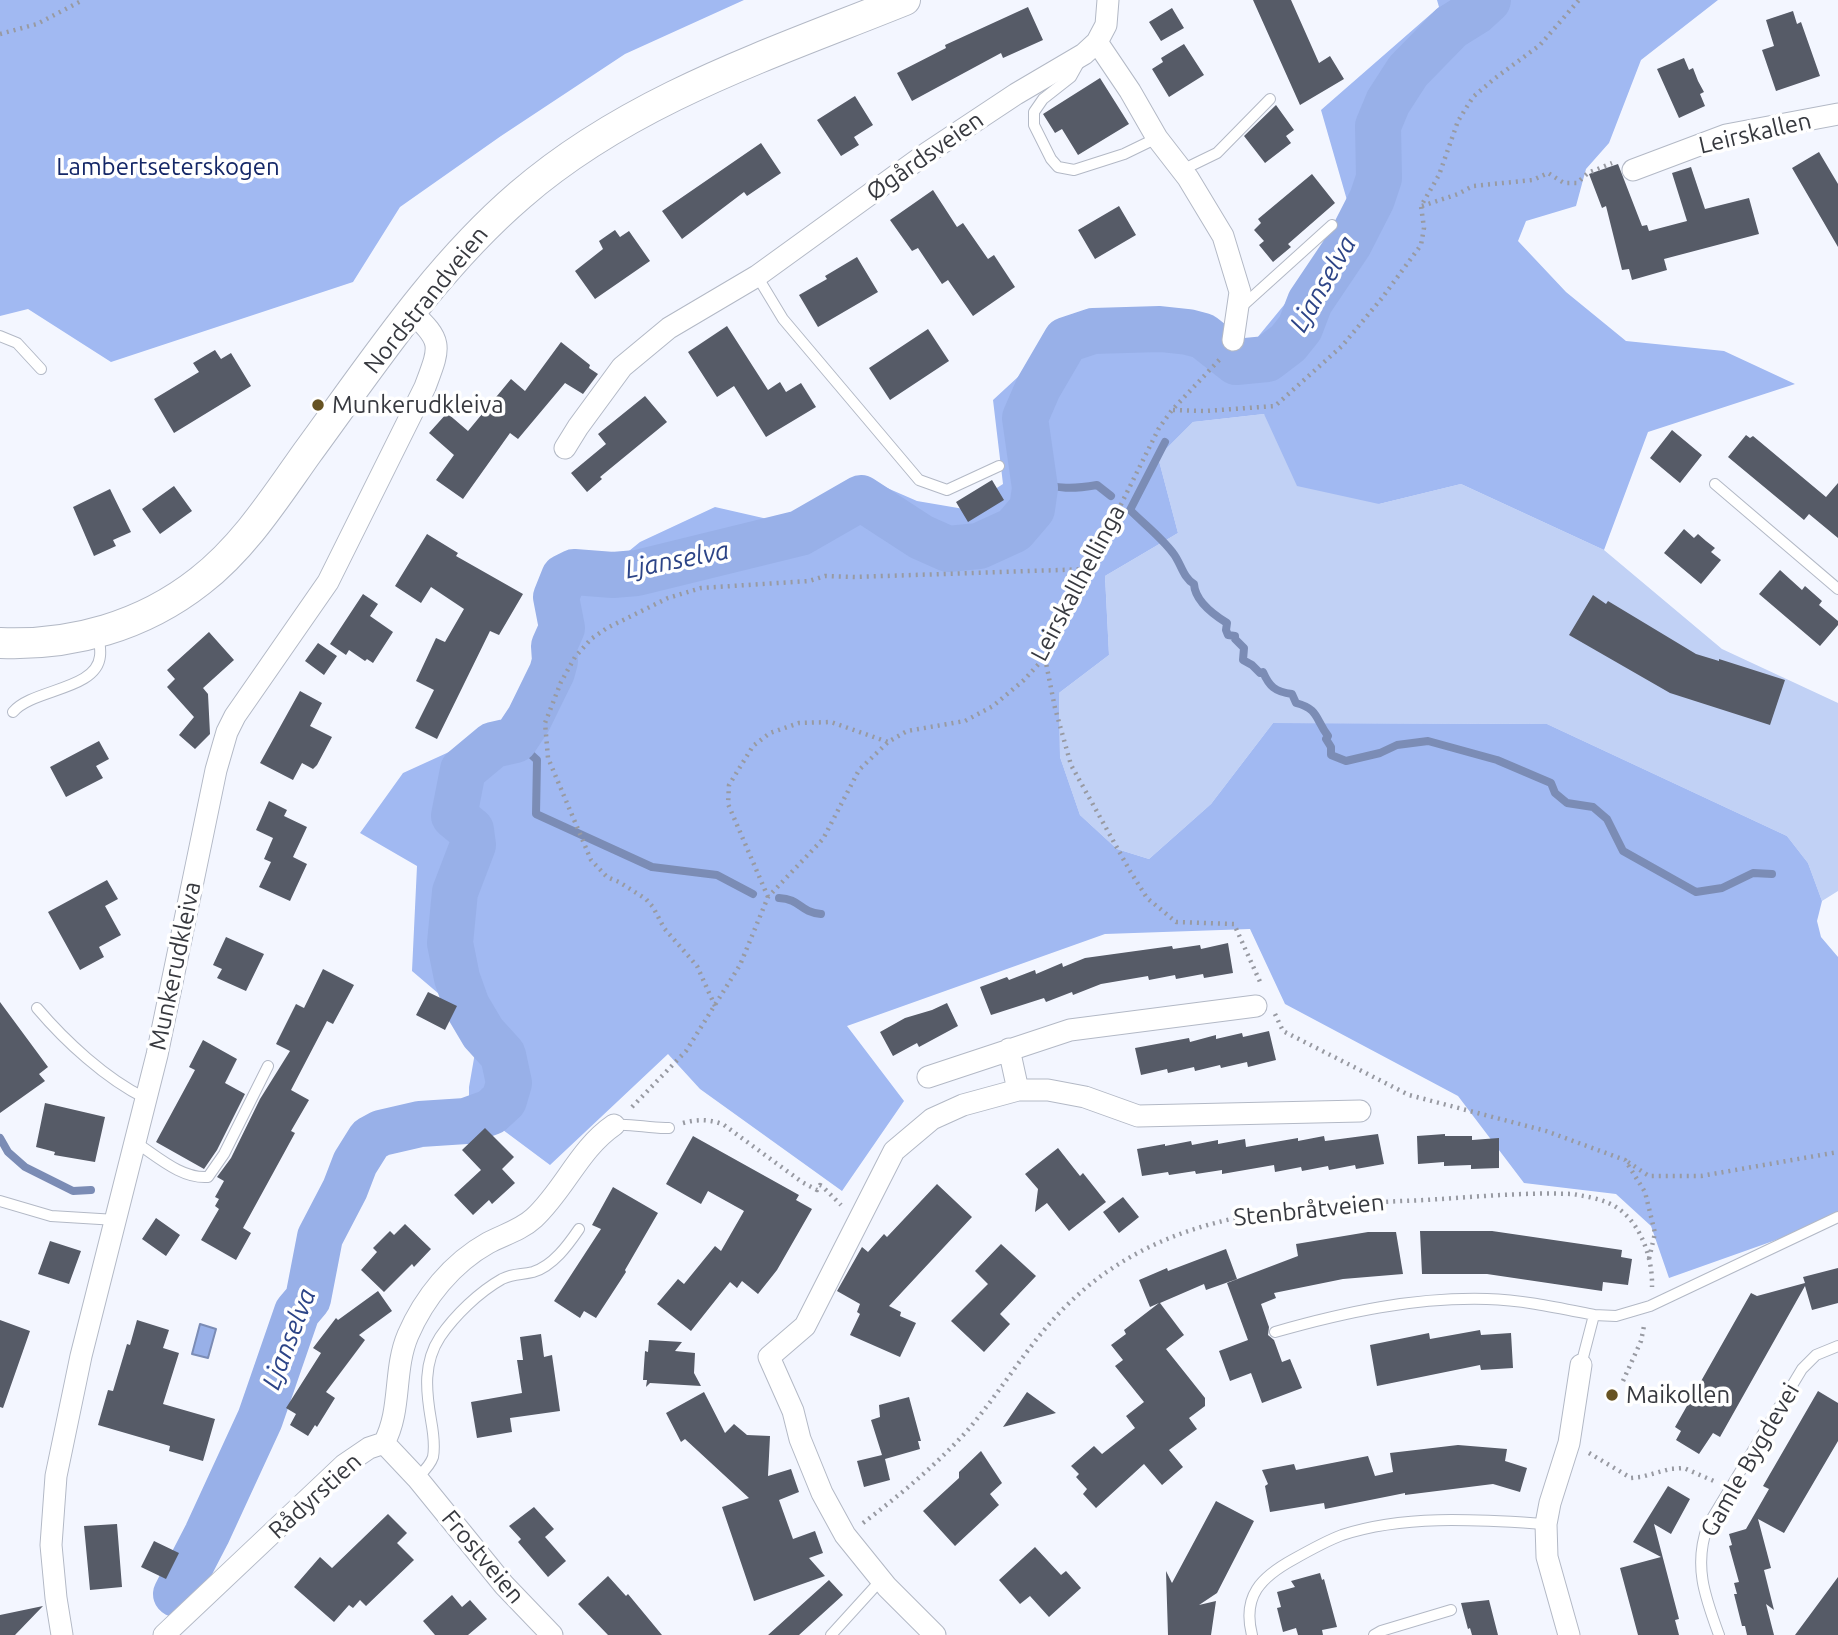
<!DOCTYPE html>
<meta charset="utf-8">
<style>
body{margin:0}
canvas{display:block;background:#f3f6ff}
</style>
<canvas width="1838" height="1635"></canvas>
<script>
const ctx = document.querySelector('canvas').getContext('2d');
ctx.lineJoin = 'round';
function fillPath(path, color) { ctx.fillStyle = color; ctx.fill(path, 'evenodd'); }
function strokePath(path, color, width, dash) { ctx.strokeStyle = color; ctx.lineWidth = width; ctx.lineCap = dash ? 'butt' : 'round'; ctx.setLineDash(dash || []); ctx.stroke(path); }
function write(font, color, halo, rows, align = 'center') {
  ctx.font = font + ' Ubuntu,sans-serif'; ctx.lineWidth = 7; ctx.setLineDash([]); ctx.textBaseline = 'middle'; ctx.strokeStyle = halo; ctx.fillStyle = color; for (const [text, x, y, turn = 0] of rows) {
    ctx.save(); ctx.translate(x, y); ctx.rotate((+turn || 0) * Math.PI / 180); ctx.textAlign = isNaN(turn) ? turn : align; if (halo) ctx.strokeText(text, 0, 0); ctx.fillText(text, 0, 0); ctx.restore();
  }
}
fillPath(new Path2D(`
 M1264 414 1379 504 1461 484 1604 550 1722 649 1838 703V891L1822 901 1808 863 1787 836 1547 724 1273 723 1211 804 1149 859 1117 849 1080 815 1060 757 1059 693 1109 655 1105 576 1178 533 1158 457 1193 422Z`), '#c1d1f5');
fillPath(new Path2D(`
 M0 0H744L625 54 501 136 400 207 353 282 111 362 28 309 0 316Z
 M1437 0H1718L1641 60 1609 143 1586 169 1576 206 1526 221 1518 241 1566 292 1626 341 1724 351 1795 384 1648 432 1604 550 1461 484 1379 504 1297 486 1264 414 1193 422 1158 457 1178 533 1105 576 1109 655 1059 693 1060 757 1080 815 1117 849 1149 859 1211 804 1273 723 1547 724 1787 836 1808 863 1822 901 1817 921 1821 937 1838 957V1218L1669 1278 1651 1226 1616 1194 1524 1183 1458 1096 1285 1004 1250 929 1105 934 847 1026 904 1101 842 1191 700 1089 668 1054 550 1165 499 1127 469 1108V1087L476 1047 459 1011 412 971 417 866 360 833 403 773 517 721 580 591 640 542 715 507 785 523 871 481 917 501 964 509 1003 484 993 400 1070 329 1252 344 1353 221 1321 110 1439 7Z`), '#a1b9f2');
const water = new Path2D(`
 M200 1324 216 1329 208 1358 192 1354Z`);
fillPath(water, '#98b0e8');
strokePath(water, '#7b8cb5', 2);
strokePath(new Path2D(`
 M1165 442 1130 510C1144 524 1161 537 1173 553 1181 563 1183 578 1194 584 1195 601 1214 615 1227 623L1226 630 1228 635 1235 636V639L1244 648 1243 660 1252 665 1260 673 1263 672C1269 686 1275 692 1292 694L1296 703C1319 709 1315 719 1328 736L1326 739 1331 747V755L1346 761 1380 753 1397 745 1428 741 1497 760 1551 783 1555 793 1567 803 1593 807 1607 819 1623 851 1696 892 1722 888 1753 873 1772 874
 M1036 480C1057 490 1074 489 1097 485L1111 496
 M515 740 537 760 536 814 652 867 717 875 753 894
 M779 898C801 899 799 912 821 914
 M0 1138 8 1152 25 1167 73 1191 91 1190`), '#7b8cb5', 8);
strokePath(new Path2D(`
 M176 1594 207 1534 260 1419 297 1312 308 1299 320 1237 345 1189 355 1163 370 1139 381 1133 420 1124 466 1121 491 1112 504 1100 509 1083 503 1055 483 1033 467 1006 457 978 450 943 455 892 473 845 471 830 454 816 463 770 493 745 515 740 529 719 552 672 555 661 554 646 562 628 556 597 564 577 574 572 613 575 637 573 800 533 861 498 921 537 948 549 979 546 1014 530 1032 509 1035 488 1025 418 1038 388 1066 340 1093 331 1160 329 1188 332 1203 336 1236 362 1267 359 1288 343 1300 328 1310 302 1349 244 1372 199 1379 178 1378 126 1388 102 1408 71 1451 27 1475 12 1488 0`), '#98b0e8', 46);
fillPath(new Path2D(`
 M1253 0H1291L1319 63 1330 56 1344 79 1300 105Z
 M1028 7 1043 40 1003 58 1001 53 912 101 897 73 946 48 945 45Z
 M1172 8 1184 28 1161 41 1149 22Z
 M1793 11 1797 24 1801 22 1820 76 1776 91 1762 50 1774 46 1766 20Z
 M1184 44 1204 75 1169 97 1152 69 1163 62 1161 58Z
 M1684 58 1689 70 1693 68 1698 81 1704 92 1700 94 1705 106 1679 118 1657 69Z
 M1100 78 1129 124 1078 155 1062 129 1055 133 1043 114Z
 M855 96 873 125 854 137 859 145 841 156 817 120Z
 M1276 105 1294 130 1286 136 1291 143 1265 163 1244 136Z
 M761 143 781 173 747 196 744 192 682 239 662 211Z
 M1819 152 1838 184V247L1792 168Z
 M1618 164 1642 226 1647 225 1649 231 1687 221 1672 173 1691 167 1705 209 1749 198 1759 234 1664 259 1667 270 1632 280 1629 269 1622 270 1606 206 1602 208 1589 174Z
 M1312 174 1335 203 1288 244 1291 247 1273 262 1259 245 1264 241 1254 230 1261 223 1258 219Z
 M933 190 957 227 963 223 988 259 994 255 1015 287 973 316 948 280 942 284 918 248 912 251 890 220Z
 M1119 206 1136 235 1095 259 1078 230Z
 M615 230 620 237 629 231 650 261 595 299 575 271 603 249 599 241Z
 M857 257 878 292 818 327 799 295 827 279 825 276Z
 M727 326 768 390 780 382 786 392 801 383 816 407 766 437 734 386 717 397 688 352Z
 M928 329 949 361 890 400 869 368Z
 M561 342 590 365 589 368 598 374 583 394 565 383 518 439 510 433 463 499 436 480 454 455 429 433 447 413 468 431 511 379 525 391Z
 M215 350 221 359 231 353 251 386 174 433 154 399 199 372 193 363Z
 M645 396 667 422 600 477 602 479 587 492 571 473 606 444 598 434Z
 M1672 430 1702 455 1680 483 1650 458Z
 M1746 435 1750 438 1753 436 1826 497 1838 483V538L1809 514 1804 520 1728 457Z
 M992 480 1004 500 968 522 956 502Z
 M174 486 192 511 160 534 142 509Z
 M110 489 131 532 113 540 116 546 94 556 73 507Z
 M1684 529 1694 538 1698 534 1706 541 1715 548 1711 552 1721 560 1701 584 1664 553Z
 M427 534 458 553 456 556 523 594 499 635 490 631 437 739 415 728 434 690 416 681 436 638 445 642 464 609 431 587 421 603 395 586Z
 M1780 570 1802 590 1805 586 1822 601 1819 605 1838 621V625L1820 646 1759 594Z
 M363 594 378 604 370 616 393 632 373 663 367 659 365 661 349 650 346 655 330 644Z
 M1593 595 1606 604 1608 601 1696 654 1719 661V659L1785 680 1770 725 1670 693 1569 635Z
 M209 632 234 660 203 688 208 694 210 734 195 749 179 735 194 717 167 687 175 679 167 670Z
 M318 643 337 656 324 675 305 661Z
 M300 691 322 703 310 726 332 737 317 765 313 769 302 763 293 780 260 763Z
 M99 741 109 759 96 766 103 778 66 797 50 767Z
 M269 801 287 810 284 816 307 827 293 857 307 864 290 901 259 887 271 862 264 859 273 838 256 830Z
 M107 880 118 899 105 906 121 935 99 947 104 957 80 970 48 912Z
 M226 937 264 954 246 991 217 978 222 969 213 965Z
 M1228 943 1233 973 1204 978 1203 974 1176 979 1175 975 1149 980 1148 976 1101 984 1073 995 1072 992 1046 1002 1044 998 991 1015 980 987 1007 977 1009 980 1035 970 1036 974 1062 963 1063 967 1085 958 1172 946 1173 949 1200 945 1201 949Z
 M323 969 354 985 333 1024 327 1021 291 1090 309 1100 291 1131 295 1133 243 1228 251 1233 236 1260 201 1240 219 1209 215 1206 219 1199 215 1197 224 1181 217 1177 231 1158 260 1099 290 1051 276 1044 296 1004 304 1008Z
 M428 992 457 1006 445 1030 416 1015Z
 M0 1002 48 1067 39 1074 45 1081 0 1113Z
 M947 1003 958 1026 919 1047 917 1043 893 1056 880 1032 905 1018 932 1010Z
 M1269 1031 1276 1060 1248 1067 1247 1062 1221 1068 1220 1065 1195 1071 1194 1067 1168 1073 1167 1069 1141 1075 1135 1048 1189 1038 1190 1042 1216 1035V1039L1242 1033 1243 1037Z
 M203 1040 237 1059 225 1083 245 1094 217 1150 204 1169 156 1142 195 1070 189 1067Z
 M45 1103 105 1117 95 1162 54 1155 55 1152 36 1147Z
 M485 1128 514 1157 502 1169 515 1183 492 1204 489 1200 473 1215 454 1195 481 1170 462 1150Z
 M1378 1134 1384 1164 1356 1169 1355 1165 1329 1170 1328 1166 1302 1171 1301 1167 1275 1172 1274 1165 1222 1174V1170L1196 1174 1195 1171 1169 1175 1168 1172 1142 1176 1137 1149 1165 1144V1146L1191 1141 1192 1145 1218 1140V1144L1245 1139 1246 1147 1298 1138V1141L1324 1136 1325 1141Z
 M1445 1134V1136H1472V1140L1499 1138V1168L1471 1169V1165L1444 1166V1162L1418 1164 1417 1136Z
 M693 1136 799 1195 796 1200 812 1209 777 1270 758 1294 742 1281 737 1288 730 1282 691 1331 657 1304 678 1279 684 1284 715 1246 721 1251 744 1211 708 1191 701 1204 666 1184Z
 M1058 1148 1080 1176 1083 1173 1106 1202 1069 1231 1047 1203 1035 1212 1038 1189 1025 1174Z
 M937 1184 972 1217 889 1306 901 1312 900 1316 916 1323 900 1357 850 1335 860 1314 857 1312 860 1304 837 1291 862 1247 868 1252 884 1234 887 1237Z
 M613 1187 658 1213 625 1270 626 1272 596 1318 584 1311 580 1318 554 1301 601 1229 592 1225Z
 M1123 1197 1139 1217 1119 1233 1103 1212Z
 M156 1218 180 1235 166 1256 142 1239Z
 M405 1224 431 1249 414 1267 412 1264 384 1292 361 1270 377 1252 373 1248 390 1231 394 1235Z
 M1420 1231H1492L1622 1250 1621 1257 1632 1259 1628 1285 1603 1282 1602 1291 1487 1274H1422Z
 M1368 1232H1396L1403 1274 1343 1279 1274 1293 1276 1298 1261 1304 1269 1327 1268 1335 1274 1340 1282 1362 1290 1359 1302 1388 1262 1403 1251 1373 1230 1381 1219 1351 1248 1340 1227 1283 1298 1256 1296 1244Z
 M50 1241 81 1251 69 1284 38 1274Z
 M1001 1244 1036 1276 1000 1314 1010 1324 984 1352 951 1321 988 1284 975 1271Z
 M1226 1249 1237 1279 1206 1290 1204 1284 1160 1303 1184 1335 1166 1349 1205 1398V1406L1189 1418 1197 1429 1169 1450 1183 1467 1162 1485 1144 1464 1096 1508 1083 1494 1087 1489 1076 1477 1079 1474 1071 1466 1094 1446 1102 1454 1135 1428 1126 1416 1144 1402 1115 1366 1123 1360 1111 1345 1126 1334 1124 1330 1159 1303 1150 1307 1139 1280 1167 1268 1168 1271Z
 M1838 1268V1303L1812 1310 1805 1286 1720 1437 1713 1433 1699 1454 1676 1440 1681 1431 1675 1427 1751 1293 1757 1296 1805 1283 1803 1277Z
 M378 1291 392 1311 359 1335 365 1340 326 1392 335 1398 317 1427 315 1425 308 1436 290 1425 296 1414 286 1408 321 1353 313 1348 336 1318 338 1320Z
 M0 1320 30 1331 3 1408 0 1407Z
 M137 1320 169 1330 163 1348 179 1353 163 1404 215 1419 203 1461 169 1451 170 1446 98 1425 108 1390 113 1391 127 1344 130 1345Z
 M1480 1330 1481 1335 1511 1333 1513 1368 1481 1370 1480 1365 1377 1386 1370 1345 1429 1333 1430 1339Z
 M541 1334 544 1357 552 1355 560 1411 510 1418 512 1432 477 1438 471 1402 522 1393 517 1360H523L520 1337Z
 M649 1340 682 1342 675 1351 695 1353 694 1373 701 1386 650 1383 646 1387 647 1380H643L645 1351 648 1352Z
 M1818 1391 1838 1403V1441L1784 1533 1758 1519 1771 1568 1764 1570 1774 1610 1766 1604 1774 1635H1747L1745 1626H1742L1734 1594H1737L1734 1583 1739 1582 1729 1546 1732 1545 1729 1534 1746 1529 1769 1489 1763 1486Z
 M704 1392 725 1433 734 1424 747 1435 770 1436 768 1476 791 1469 799 1492 779 1500 793 1539 815 1531 823 1553 809 1558 825 1576 754 1601 722 1507 749 1498 685 1439 681 1442 666 1413Z
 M1027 1392 1056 1413 1003 1427Z
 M909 1397 921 1441H918L920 1449 885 1459 890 1480 864 1487 857 1461 882 1455 871 1420 880 1417 879 1405Z
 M1458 1445 1507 1449 1505 1461 1527 1468 1520 1492 1493 1484 1405 1495V1493L1325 1509 1324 1503 1270 1512 1265 1486 1268 1484 1262 1470 1294 1464 1296 1470 1368 1456 1375 1476 1393 1472 1390 1453Z
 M981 1451 1002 1483 990 1494 999 1505 955 1546 923 1511 959 1478V1472Z
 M1668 1486 1690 1499 1671 1534 1654 1524 1679 1619 1675 1620 1679 1635H1638L1620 1568 1661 1557 1633 1542Z
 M1216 1501 1254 1521 1217 1593 1199 1605 1216 1601 1211 1635H1168L1166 1571 1172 1583Z
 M534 1507 554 1529 545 1537 566 1561 548 1577 518 1542 521 1539 509 1526Z
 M388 1514 407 1533 397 1543 414 1560 366 1606 360 1600 353 1608 349 1605 334 1622 294 1587 320 1557 332 1568Z
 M117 1524 122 1587 90 1590 84 1526Z
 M154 1541 179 1553 166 1579 141 1567Z
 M1035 1547 1061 1575 1066 1571 1081 1588 1049 1617 1030 1596 1020 1604 999 1580Z
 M1320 1573 1322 1580 1324 1579 1337 1627 1322 1630 1323 1635H1298L1296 1628 1283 1632 1277 1608 1281 1607 1277 1592 1295 1587 1291 1581Z
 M608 1576 626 1596 628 1594 662 1635H608L578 1604Z
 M1838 1577V1635H1795Z
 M829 1580 843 1595 799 1635H768Z
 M452 1595 462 1607 470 1600 487 1619 468 1635H435L423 1621Z
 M1489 1600 1498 1635H1472L1470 1628 1468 1629 1461 1603Z
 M43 1606 15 1635H0V1615Z`), '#565b67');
const service = new Path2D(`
 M1081 59 1071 77 1043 99 1034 112V125L1051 159 1058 167 1074 170 1124 154 1157 138
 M1182 170 1217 153 1270 99
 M757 276 783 319 919 480 947 490 999 466
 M1239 309 1332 225
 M0 336 17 343 41 369
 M1715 484 1838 589
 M13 712C32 689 97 690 100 656 101 649 99 640 98 633
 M37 1008C65 1041 106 1079 145 1098
 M614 1125C632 1123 650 1129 669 1128
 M135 1142C157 1156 181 1179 208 1177L224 1154 268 1066
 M0 1201 51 1216 116 1220
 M1594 1315 1616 1316 1650 1306 1838 1217
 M1275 1332C1345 1312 1415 1297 1487 1299 1524 1300 1559 1308 1594 1315L1581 1365
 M417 1478C423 1472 430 1466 433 1457 435 1446 433 1431 431 1420 426 1391 423 1363 440 1337 455 1315 479 1292 502 1279 514 1273 521 1275 533 1272 553 1266 568 1245 579 1229
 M831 1635 881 1580
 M1252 1635C1242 1596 1261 1577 1294 1559 1310 1550 1326 1541 1342 1535 1406 1514 1481 1520 1546 1524
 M1374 1635 1381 1631 1451 1610
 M1719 1635C1705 1597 1693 1565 1708 1525L1802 1369 1816 1355 1838 1346`);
const minor = new Path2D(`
 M1108 0 1106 25 1097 42 1130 91 1157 138 1188 178 1223 236 1240 292 1233 340
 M1633 170 1726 135 1838 114
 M565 448 578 427 622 367 669 328 757 276 927 153 1016 94 1084 54 1097 42
 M1009 1049 1018 1090
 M928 1077 1070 1030 1256 1006
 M384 1443 417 1478 504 1585 552 1635
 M62 1635 56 1598 51 1545 56 1476 81 1356 157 1055 216 770 227 732 235 716 328 582 425 387C440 347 444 341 411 312
 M164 1635 344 1465 369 1448 384 1443C402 1410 393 1370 408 1335 424 1298 452 1263 488 1243 503 1235 521 1230 534 1218 565 1189 579 1149 614 1125
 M935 1635 887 1587 845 1535 822 1493 800 1439 793 1411 769 1357 805 1326 894 1151 932 1119 963 1105 1018 1090H1048L1085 1097 1138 1116 1360 1111
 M1569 1635 1547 1557 1546 1524 1550 1503 1569 1443 1581 1365`);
const secondary = new Path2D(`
 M0 643C72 646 143 626 200 581 244 547 275 498 307 453 373 363 435 268 520 195 631 99 771 54 905 0`);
strokePath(service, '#b3b9c6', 12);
strokePath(minor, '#b3b9c6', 23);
strokePath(secondary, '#b3b9c6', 32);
strokePath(new Path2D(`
 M0 34 37 24 83 0
 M1422 206 1458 194 1473 186 1533 180 1548 173 1564 183H1577L1588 173 1612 163
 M1173 410 1205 411 1275 406 1342 346 1382 298 1421 245 1424 228 1421 206 1439 175 1458 121 1473 97 1494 79 1540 45 1579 0
 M1045 658 1055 708 1071 765 1130 871 1147 898 1176 922 1234 924 1261 984
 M768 897 728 804 729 785 753 746 770 733 799 723 831 722 888 742
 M715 1006 697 966 664 928 653 907 646 899 619 882 607 877 591 860 548 758 545 723 561 682 575 657 591 639 607 628 668 598 701 588 809 581 825 576 855 577 1089 569
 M1275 1014 1283 1031 1409 1095 1546 1131 1625 1160 1645 1192 1655 1233 1649 1259
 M632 1107 686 1051 740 965 768 897 823 839 859 770 888 742 907 731 965 721 993 706 1024 680 1045 657 1159 428 1172 410 1221 358
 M683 1123C697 1119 711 1119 724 1125L802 1182 817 1190 820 1185 822 1186 841 1205
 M1628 1162 1649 1176H1701L1838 1152
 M1623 1381 1641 1341 1644 1326
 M1589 1453 1631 1478 1641 1477 1670 1469 1684 1468 1716 1482
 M863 1523C900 1495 935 1466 966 1432 1001 1392 1027 1345 1065 1307 1164 1208 1294 1206 1425 1200 1474 1197 1524 1192 1573 1194 1584 1196 1596 1198 1606 1202 1638 1214 1653 1255 1652 1287`), '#989aa2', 4.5, [2, 5]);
strokePath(service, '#fff', 10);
strokePath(minor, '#fff', 21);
strokePath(secondary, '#fff', 30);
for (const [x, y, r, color] of [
 [318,405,7,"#675322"],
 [1612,1395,7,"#675322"]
]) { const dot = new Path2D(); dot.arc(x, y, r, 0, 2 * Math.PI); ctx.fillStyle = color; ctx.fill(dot); strokePath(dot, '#fff', 2.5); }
write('24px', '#37393f', '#fff', [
 ["Leirskallen",1755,133,-13],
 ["Øgårdsveien",925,156,-35],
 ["Nordstrandveien",426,300,-51],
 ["Leirskallhellinga",1078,583,-62],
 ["Munkerudkleiva",175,966,-78],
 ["Stenbråtveien",1309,1210,-6],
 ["Gamle Bygdevei",1750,1460,-60],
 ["Rådyrstien",315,1496,-42],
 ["Frostveien",483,1557,50]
]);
write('24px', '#142767', '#fff', [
 ["Lambertseterskogen",168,167]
]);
write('24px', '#37393f', '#fff', [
 ["Munkerudkleiva",332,405],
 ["Maikollen",1626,1395]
], 'left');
write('italic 26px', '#2c4487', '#fff', [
 ["Ljanselva",1323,284,-60],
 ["Ljanselva",677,560,-11],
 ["Ljanselva",289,1339,-69]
]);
</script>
